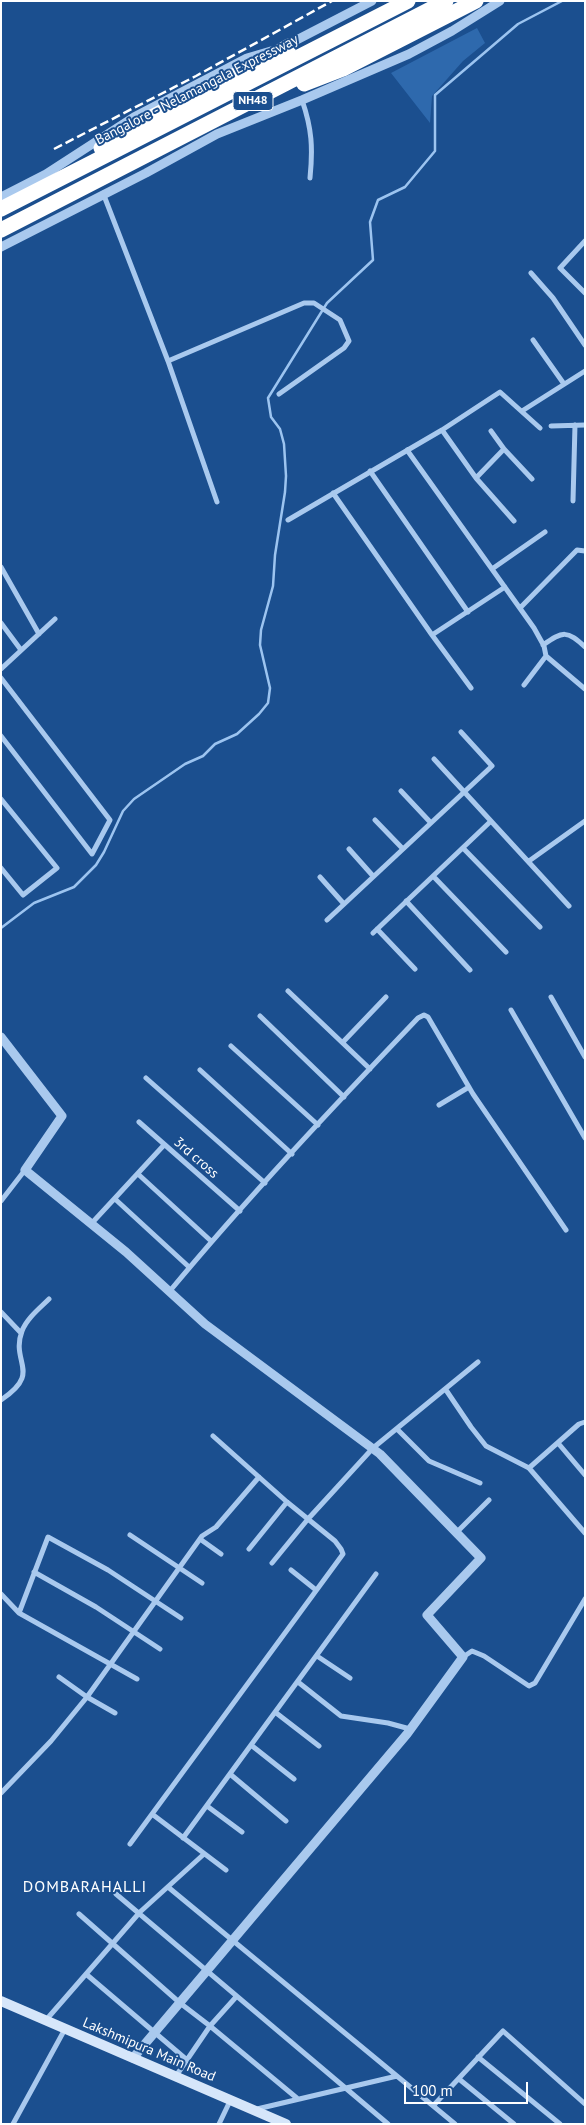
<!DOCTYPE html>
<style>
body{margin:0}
#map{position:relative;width:586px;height:2125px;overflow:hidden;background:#1b4f8f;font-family:"PT Sans",sans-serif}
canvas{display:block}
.frame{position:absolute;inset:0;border:2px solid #fff;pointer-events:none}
.scale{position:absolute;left:404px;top:2082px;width:124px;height:22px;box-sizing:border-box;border:2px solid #fff;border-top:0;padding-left:6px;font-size:15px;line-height:18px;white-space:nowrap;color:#fff;-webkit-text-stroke:4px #1b4f8f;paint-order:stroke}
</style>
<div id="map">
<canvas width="586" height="2125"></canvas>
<div class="frame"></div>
<div class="scale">100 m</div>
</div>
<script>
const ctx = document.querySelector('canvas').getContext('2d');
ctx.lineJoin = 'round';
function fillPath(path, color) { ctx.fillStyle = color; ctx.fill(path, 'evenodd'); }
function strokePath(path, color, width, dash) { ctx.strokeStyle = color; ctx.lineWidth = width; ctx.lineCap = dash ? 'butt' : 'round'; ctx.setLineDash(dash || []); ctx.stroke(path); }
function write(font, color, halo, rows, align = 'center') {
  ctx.font = font + ' "PT Sans",sans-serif'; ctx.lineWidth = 4; ctx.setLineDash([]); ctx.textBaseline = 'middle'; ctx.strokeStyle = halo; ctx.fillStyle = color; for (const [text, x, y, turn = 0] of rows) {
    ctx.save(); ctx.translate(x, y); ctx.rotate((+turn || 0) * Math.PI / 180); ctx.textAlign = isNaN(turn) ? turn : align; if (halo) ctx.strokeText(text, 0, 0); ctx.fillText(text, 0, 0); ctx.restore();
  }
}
fillPath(new Path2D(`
 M477 28 485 43 463 61 432 96 430 123 391 73Z`), '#2e69ad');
strokePath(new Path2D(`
 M1 928 34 903 74 887 96 865 104 852 123 811 134 799 185 764 203 756 215 744 237 734 259 714 268 703 270 688 260 645 261 630 273 586 275 555 285 492 286 476 284 444 280 429 271 417 268 398 327 303 373 260 370 222 378 200 405 187 435 151V95L518 24 562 1`), '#9cc4f0', 2.5);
strokePath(new Path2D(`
 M302 100C312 129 313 148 310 178
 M103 193 168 361 217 502
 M585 241 560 268 585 293
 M531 273 553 298 585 345
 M533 340 564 384
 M168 361 304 303H314L340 320 349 341 344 348 279 394
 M522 411 585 371
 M551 426 585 425
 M442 430 476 478 514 521
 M504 449 532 479
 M407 450 534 628 544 646 546 656 585 689
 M370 471 468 612
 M476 478 504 449 491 431
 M333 493 432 635 471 688
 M573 501 575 425
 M288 520 442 430 500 392 540 428
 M1 567 39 634
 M492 569 545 532
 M520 608 577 550 585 551
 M1 623 21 650
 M432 635 505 587
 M543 645C563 631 567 630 585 647
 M1 669 55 619
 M1 678 110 820 92 854 1 736
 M524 685 546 656
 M434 759 569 906
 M401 791 431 823
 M1 799 57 868 23 895 1 868
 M375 820 403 849
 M463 848 540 927
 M349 849 373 876
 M529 861 585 821
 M433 876 506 952
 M320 877 344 904
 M406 901 470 970
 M327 920 492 766 461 732
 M377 929 415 969
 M373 933 491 821
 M288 991 370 1069
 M551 997 585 1057
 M511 1010 585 1138
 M260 1016 344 1097
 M343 1042 386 997
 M231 1046 318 1125
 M200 1070 292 1154
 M146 1078 265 1183
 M439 1105 469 1087
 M139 1122 240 1211
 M138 1174 211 1241
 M115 1199 189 1267
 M1 1201 25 1170
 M91 1224 164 1145
 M169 1292C248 1197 333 1107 418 1018L424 1015 428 1017 473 1094 566 1230
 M1 1312 21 1333
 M446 1390 471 1427 486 1446 529 1468 585 1533
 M1 1400C43 1372 10 1363 22 1331 27 1318 40 1308 49 1299
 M397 1429 429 1461 480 1483
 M558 1443 585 1475
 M529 1468 579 1424 585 1422
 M456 1533 489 1500
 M130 1535 202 1583
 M200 1539 221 1554
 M249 1549 287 1502
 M272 1563 308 1519 373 1448 478 1362
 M291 1570 316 1590
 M34 1572 96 1607 160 1649
 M1 1594 19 1613 137 1679
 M19 1613 48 1537 108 1570 181 1618
 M317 1656 350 1678
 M463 1657 472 1651 484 1656 529 1686 535 1683 585 1599
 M59 1677 87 1697 115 1713
 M298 1682 341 1716 388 1723 410 1729
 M275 1712 319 1746
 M251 1745 294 1779
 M230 1774 286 1821
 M1 1793 51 1741 87 1697 202 1536 216 1527 259 1477
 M207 1806 242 1832
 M152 1814 226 1870
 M183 1838 376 1574
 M130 1844 343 1554 341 1549 335 1541 287 1502 213 1436
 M168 1887 455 2124
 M116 1894 388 2124
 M79 1914 180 2003 210 2026 236 1997
 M86 1974 187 2060
 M46 2020 140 1912 204 1854
 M478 2057 560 2124
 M176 2076 210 2026 298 2099
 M459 2079 514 2124
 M433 2106 503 2031 585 2104
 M257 2109 397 2076
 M13 2124 65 2029
 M219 2124 231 2099`), '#a9c9ee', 5);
strokePath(new Path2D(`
 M285 46 372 1
 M1 197 46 174 134 117 247 58 271 51
 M1 247 146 173 217 134 302 100 409 54 452 31 500 1
 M1 1037 62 1116 25 1170 126 1252 205 1324 380 1454 481 1558 427 1615 463 1657 407 1734 133 2058`), '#a9c9ee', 9);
strokePath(new Path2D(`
 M1 2001 286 2124`), '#d6e6fa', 10);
strokePath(new Path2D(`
 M304 84 343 69 476 1
 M101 148C159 107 228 83 289 46
 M1 209 408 1
 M1 230 446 1`), '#fff', 15);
strokePath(new Path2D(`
 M54 149 196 76 332 1`), '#fff', 2.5, [9, 4]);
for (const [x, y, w] of [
 [253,101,40]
]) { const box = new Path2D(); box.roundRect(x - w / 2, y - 9.5, w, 19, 4); ctx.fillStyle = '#1b4f8f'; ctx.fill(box); strokePath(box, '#fff', 1); }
write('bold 12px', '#fff', null, [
 ["NH48",253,101]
]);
write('14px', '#fff', '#1b4f8f', [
 ["Bangalore - Nelamangala Expressway",197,90,-27],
 ["3rd cross",196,1158,41],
 ["Lakshmipura Main Road",149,2050,23]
]);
ctx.letterSpacing = '1px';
write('16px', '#fff', '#1b4f8f', [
 ["DOMBARAHALLI",85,1887]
]);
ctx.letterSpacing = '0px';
</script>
